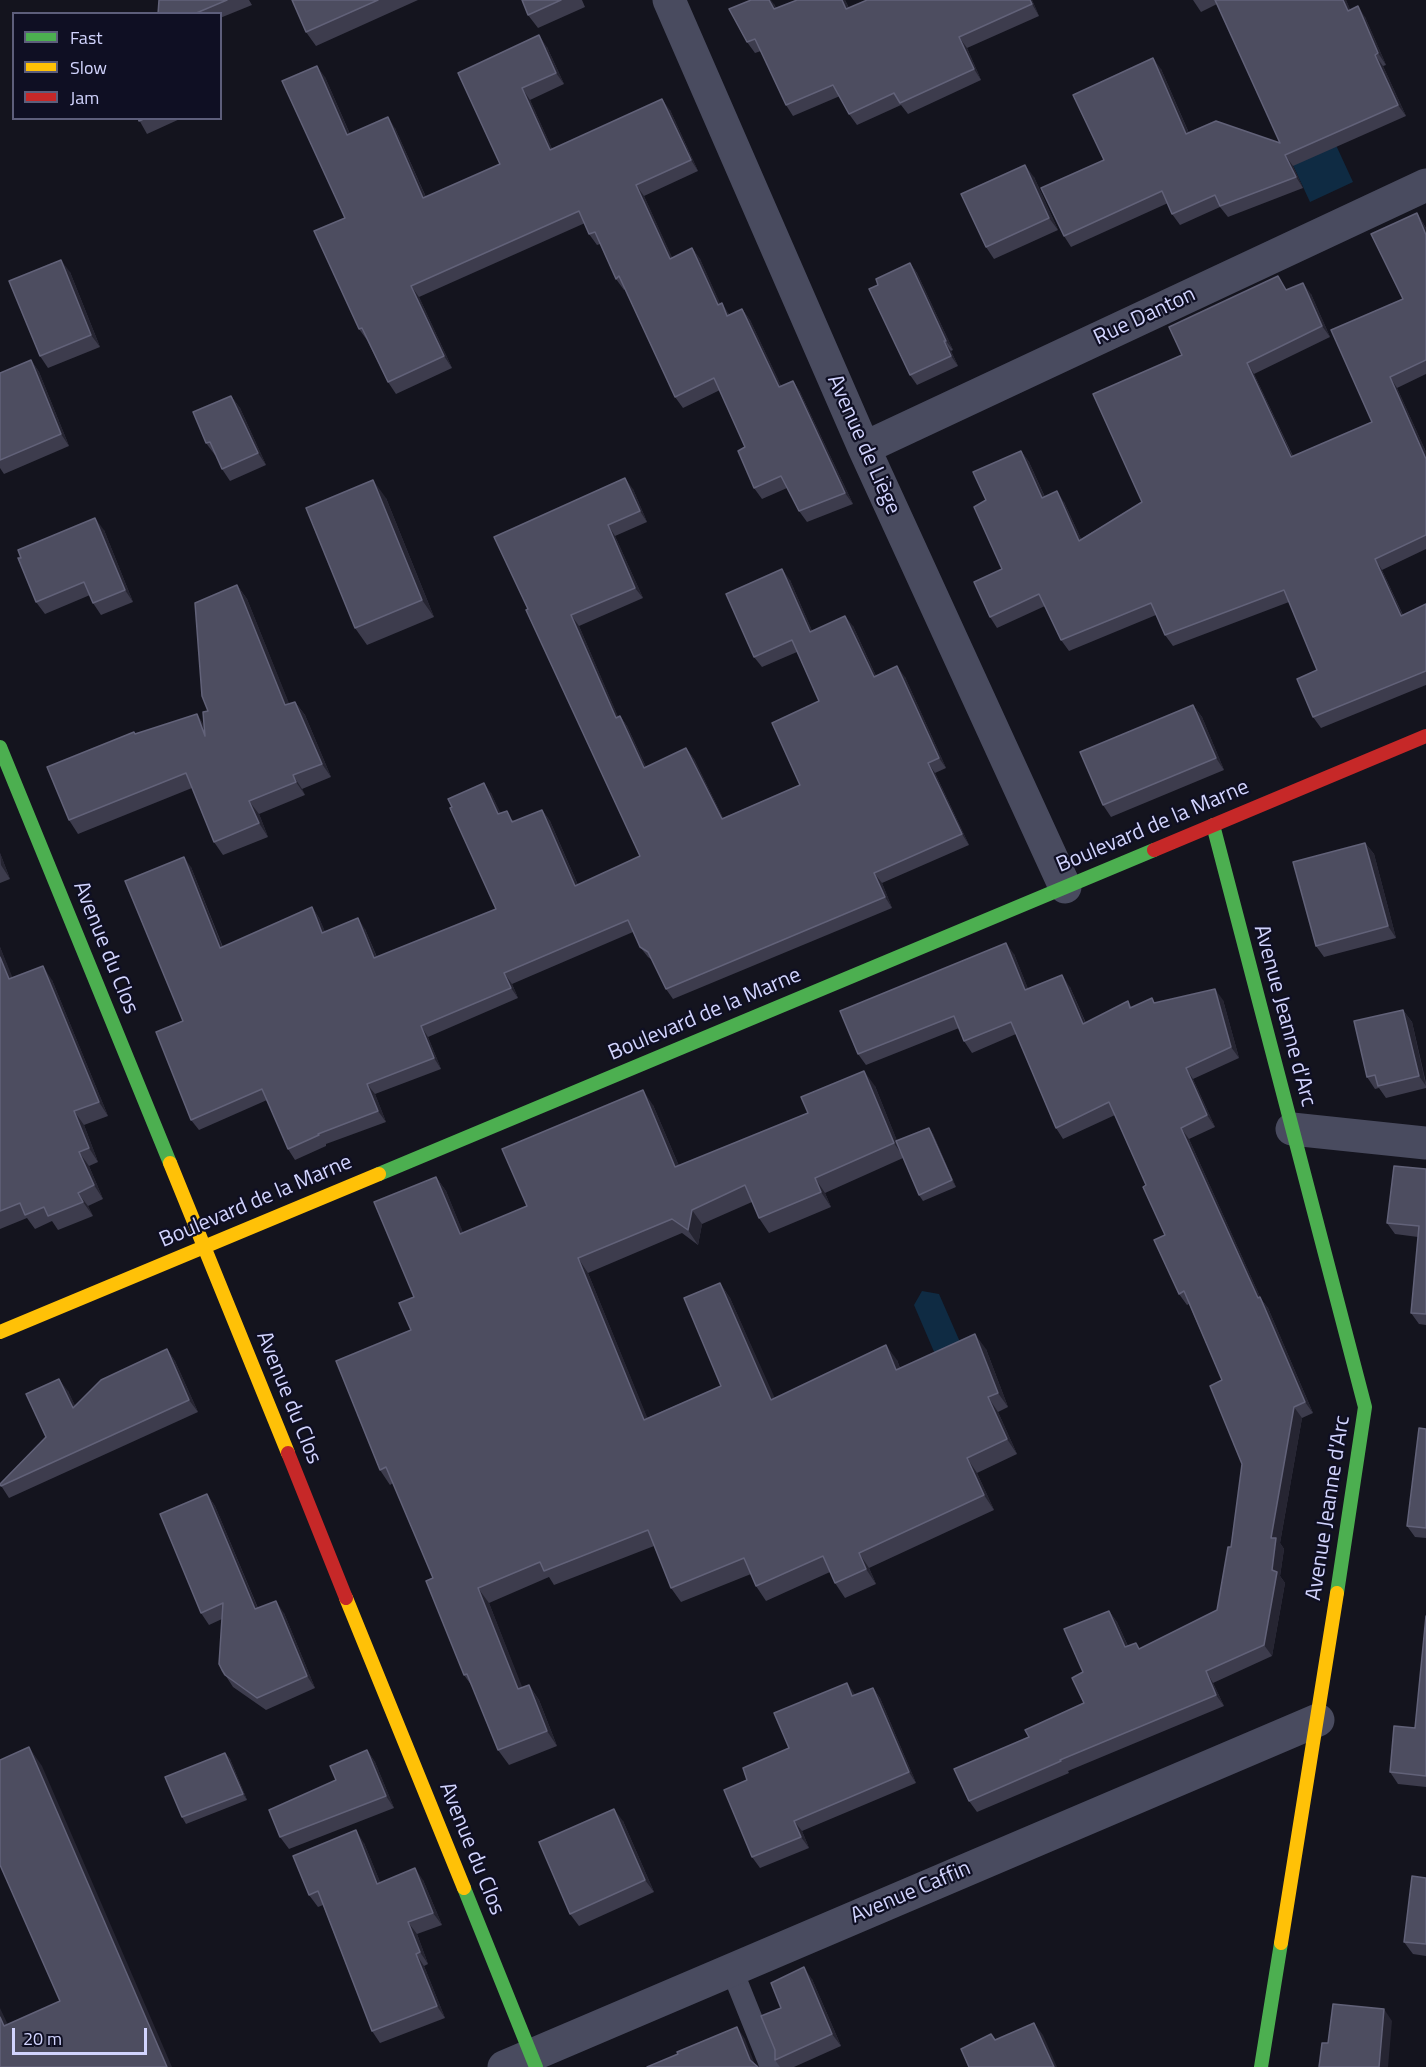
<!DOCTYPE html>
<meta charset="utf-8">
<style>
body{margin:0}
#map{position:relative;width:1426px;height:2067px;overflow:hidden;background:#14141e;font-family:"Titillium Web",sans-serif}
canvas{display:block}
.legend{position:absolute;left:12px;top:12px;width:210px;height:108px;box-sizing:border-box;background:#0f0f23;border:2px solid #5d5e7b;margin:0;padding:8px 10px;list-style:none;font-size:18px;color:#d2d4fe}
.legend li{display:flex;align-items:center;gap:12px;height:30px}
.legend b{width:30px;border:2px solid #5d5e7b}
.scale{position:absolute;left:12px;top:2028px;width:135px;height:27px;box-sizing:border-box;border:3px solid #d2d4fe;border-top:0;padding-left:8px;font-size:18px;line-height:21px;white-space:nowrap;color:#d2d4fe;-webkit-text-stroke:4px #0f0f23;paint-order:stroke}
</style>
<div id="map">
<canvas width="1426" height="2067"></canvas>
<ul class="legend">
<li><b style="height:8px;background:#4caf50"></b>Fast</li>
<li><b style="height:8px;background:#ffc107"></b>Slow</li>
<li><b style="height:8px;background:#c62828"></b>Jam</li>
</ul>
<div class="scale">20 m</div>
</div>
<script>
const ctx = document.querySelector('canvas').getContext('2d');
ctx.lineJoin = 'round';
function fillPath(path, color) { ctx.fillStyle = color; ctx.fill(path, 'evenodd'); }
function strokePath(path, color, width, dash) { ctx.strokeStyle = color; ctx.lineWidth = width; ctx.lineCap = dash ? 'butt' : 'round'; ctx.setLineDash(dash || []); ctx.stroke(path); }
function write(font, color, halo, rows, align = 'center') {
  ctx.font = font + ' "Titillium Web",sans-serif'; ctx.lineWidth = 4.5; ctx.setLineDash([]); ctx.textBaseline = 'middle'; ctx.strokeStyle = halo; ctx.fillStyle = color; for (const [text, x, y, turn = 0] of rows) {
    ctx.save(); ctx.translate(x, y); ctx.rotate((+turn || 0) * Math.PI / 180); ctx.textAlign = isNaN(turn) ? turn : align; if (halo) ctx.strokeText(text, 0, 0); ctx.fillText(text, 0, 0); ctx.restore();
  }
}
fillPath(new Path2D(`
 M1323 117 1353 182 1310 202 1281 139Z
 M922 1291 939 1294 960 1342 935 1354 914 1305Z`), '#0f2b43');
strokePath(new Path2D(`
 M732 1970 771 2067`), '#494b5f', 22);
strokePath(new Path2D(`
 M669 0 864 448 1065 887
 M864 448 1426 185
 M1292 1129 1426 1143
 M504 2067 1318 1720`), '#494b5f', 33);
strokePath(new Path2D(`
 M0 747 170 1163
 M1213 825 1365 1407 1337 1593
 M379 1174 1154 850
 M464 1888 536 2067
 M1261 2067 1281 1943`), '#4caf50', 14);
strokePath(new Path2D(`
 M170 1163 288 1453
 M0 1332 379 1174
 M346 1598 464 1888
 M1281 1943 1337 1593`), '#ffc107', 14);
strokePath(new Path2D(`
 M1154 850 1426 736
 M288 1453 346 1598`), '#c62828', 14);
fillPath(new Path2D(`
 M159 0H249L252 5 220 18V14H158Z
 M292 0H418L316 46 306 32Z
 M522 0H582L585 7 538 28 528 15Z
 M797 0H845L849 8 867 0H1032L1039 16 967 48 981 80 908 114 901 105 857 125 849 114 840 96 793 116 786 105 761 51 755 53 747 42 774 4 776 8Z
 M1193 0H1346L1350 10 1365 17 1386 65 1383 66 1406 116 1293 166 1303 188 1228 217 1220 207 1180 225 1172 214 1168 203 1071 247 1064 236 1104 160 1161 69 1189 133 1280 143 1217 4 1201 12Z
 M547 47 564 84 530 100 552 149 670 110 698 171 644 196 672 258 692 248 700 259 720 304 730 315 742 309 750 320 781 386 793 381 800 392 853 504 807 522 799 511 787 488 762 499 754 488 745 447 720 390 683 408 675 397 625 289 624 290 616 279 600 244 597 245 589 234 585 223 419 297 452 368 396 394 388 382 367 340 359 329 325 77 350 134 395 128 426 197 500 164 458 73Z
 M138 118H182L147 134Z
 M1034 177 1058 230 994 259 986 247Z
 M1417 213 1426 228V374L1397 388 1426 452V549L1382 570 1403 615 1426 604V685L1321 728 1313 717 1317 670 1289 602 1173 646 1165 635 1156 615 1069 651 1061 640 1045 606 997 628 990 617 1002 569 986 500 1021 451 1029 462 1045 497 1064 502 1081 539 1142 502 1182 355 1311 294 1330 337 1254 374 1293 456 1372 422 1403 299Z
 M910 263 917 273 953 350 951 351 958 366 917 385 910 375 878 285Z
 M70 272 100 347 48 368 40 356Z
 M31 360 39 372 69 446 4 474 0 468V373Z
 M231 396 240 408 266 465 230 481 222 469 216 455H215L206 443Z
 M633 489 647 522 615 536 643 598 579 626 618 717 620 716 627 726 646 767 686 748 694 759 723 818 800 785 819 701 797 652 762 667 754 657 790 580 812 631 853 626 876 676 905 677 946 768 935 773 969 845 882 883 892 908 673 999 666 989 652 960 648 957 640 947 633 932 512 984 518 998 428 1037 441 1069 375 1094 386 1122 326 1144V1146L295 1160 288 1149 267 1100 199 1130 191 1120 183 1021 191 867 223 947 312 907 319 918 325 932 365 929 377 957 496 909 491 793 500 813 514 821 542 810 550 821 578 885 640 856 528 609Z
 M386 498 434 617 367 645 355 628Z
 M104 530 133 602 101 615 93 603 90 595 45 614 36 602Z
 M237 585 247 599 289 704 295 702 305 715 331 777 302 789 305 795 259 814 268 837 223 855 214 842 192 788 78 834 69 820 136 734 197 714 204 726Z
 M1193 705 1202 717 1224 770 1111 817 1103 805Z
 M1365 843 1374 854 1396 938 1324 957 1316 946Z
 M0 853 10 879 0 883Z
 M0 947 12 978 52 980 108 1116 84 1125 98 1162 89 1166 103 1199 88 1206 93 1216 58 1230 52 1221 35 1229 27 1218 0 1229Z
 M1014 954 1028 989 1070 987 1086 1023 1128 1001 1132 1008 1155 1003 1223 1000 1239 1058 1193 1079 1215 1127 1189 1139 1261 1299 1268 1308 1313 1413 1302 1418 1280 1543 1284 1549 1280 1576 1285 1583 1272 1656 1213 1683 1224 1706 1068 1771 1069 1773 977 1812 969 1801 1029 1737 1084 1703 1083 1672 1109 1611 1117 1622 1128 1646 1140 1649 1217 1610 1231 1547 1242 1464 1222 1380 1189 1304 1187 1305 1179 1294 1165 1235 1146 1185 1115 1115 1063 1139 1056 1128 1016 1034 972 1053 964 1041 959 1028 866 1065 858 1054Z
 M1403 1010 1412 1022 1426 1083V1088L1386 1098 1379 1088 1375 1089 1367 1077Z
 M875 1086 897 1141 929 1128 933 1134 956 1187 923 1201 919 1195 903 1158 825 1193 831 1207 769 1233 759 1218 752 1202 702 1224 698 1245 682 1233 588 1273 647 1418 721 1386 720 1283 730 1298 774 1398 897 1360 900 1368 986 1349 1008 1407 998 1412 1017 1454 977 1473 994 1510 869 1568 876 1584 845 1598 835 1583 830 1572 766 1601 756 1586 751 1574 681 1602 671 1588 654 1546 554 1585 549 1577 489 1603 522 1688 529 1685 539 1700 557 1746 509 1765 498 1750 472 1686 464 1675 433 1578 393 1483 390 1485 380 1470 411 1330 414 1297 436 1177 446 1191 463 1233 527 1206 653 1105 679 1166Z
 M1426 1169V1325L1419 1324 1411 1313 1418 1237 1395 1234 1387 1223Z
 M167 1349 175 1361 198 1412 9 1498 0 1484 46 1437 68 1391 75 1406Z
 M1426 1429V1538L1415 1537 1407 1526Z
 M207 1494 215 1506 258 1608 284 1613 315 1688 266 1710 233 1687 222 1670V1619L209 1625 201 1613Z
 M1426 1616V1787L1398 1784 1390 1772 1415 1728Z
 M873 1688 880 1698 916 1783 802 1831 809 1848 760 1868 752 1857 747 1780 789 1748 855 1695Z
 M367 1750 375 1762 394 1808 289 1849 280 1837 336 1780Z
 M225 1753 230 1759 247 1800 186 1824 182 1817Z
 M623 1821 654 1892 579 1926 570 1914Z
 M364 1843 380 1882 423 1880 442 1925 417 1934 428 1964 424 1966 445 2018 380 2043 372 2031 323 1905 318 1907 309 1895Z
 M1426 1878V1956L1413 1954 1404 1942Z
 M812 1979 841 2046 794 2067H780L775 2060 781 2008Z`), '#3d3c4d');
fillPath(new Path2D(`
 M769 0H771L774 4 781 20 774 9Z
 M842 0H845L854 20 846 9Z
 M1030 0H1032L1039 16 1032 4Z
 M1343 0H1346L1356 22 1348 11Z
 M1358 6 1365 17 1386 65 1378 53Z
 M539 35 547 47 564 84 556 73Z
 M959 37 967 48 981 80 974 69Z
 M1375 55 1383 66 1406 116 1398 105Z
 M1153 58 1161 69 1194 145 1186 134Z
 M317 66 325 77 355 146 347 135Z
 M522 88 530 100 558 162 550 150Z
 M662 99 670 110 698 171 691 160Z
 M388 117 395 128 431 209 423 198Z
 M1285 155 1293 166 1303 188 1296 177Z
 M1025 165 1034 177 1058 230 1049 218Z
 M636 185 644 196 678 270 670 259Z
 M1417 213 1426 228V235Z
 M692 248 700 259 726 316 718 305Z
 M61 260 70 272 100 347 91 335Z
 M910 263 917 273 953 350 946 341Z
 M1303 283 1311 294 1330 337 1322 326Z
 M411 286 419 297 452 368 444 356Z
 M722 303 729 314 735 327 727 316Z
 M742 309 750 320 787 398 779 387Z
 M944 341 951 351 958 366 951 356Z
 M31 360 39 372 69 446 61 434Z
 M1247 363 1254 374 1298 468 1291 457Z
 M1390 377 1397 388 1426 452V459Z
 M793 381 800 392 853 504 845 493Z
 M231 396 240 408 266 465 258 453Z
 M1021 451 1029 462 1050 509 1042 498Z
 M625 478 633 489 647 522 640 511Z
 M373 480 386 498 434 617 422 600Z
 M1057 491 1064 502 1087 552 1079 541Z
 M95 518 104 530 133 602 125 590Z
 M608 525 615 536 643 598 635 588Z
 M1375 559 1382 570 1408 627 1401 616Z
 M782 569 790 580 817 642 810 632Z
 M237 585 247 599 295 718 285 705Z
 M571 615 579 626 623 728 616 718Z
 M845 616 853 626 881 687 874 677Z
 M897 666 905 677 946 768 939 758Z
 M295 702 305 715 331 777 322 764Z
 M1193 705 1202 717 1224 770 1216 758Z
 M197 714 206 728 205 736Z
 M620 716 627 726 651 778 644 768Z
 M686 748 694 759 729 830 722 819Z
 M928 763 935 773 969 845 962 834Z
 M293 775 302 789 305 795 296 782Z
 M484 783 491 793 506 824 498 814Z
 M249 801 259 814 268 837 259 823Z
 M542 810 550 821 583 897 575 886Z
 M1365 843 1374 854 1396 938 1388 926Z
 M0 853 10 879 1 865Z
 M184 857 191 867 227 959 220 948Z
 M874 873 882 883 892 908 885 897Z
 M312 907 319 918 330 943 322 933Z
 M358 918 365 929 381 968 374 958Z
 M1006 943 1014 954 1033 1001 1025 990Z
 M0 947 19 993 9 979 0 957Z
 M43 966 52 980 108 1116 99 1102Z
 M504 973 512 984 518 998 511 988Z
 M1062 975 1070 987 1091 1036 1083 1024Z
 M1215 989 1223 1000 1239 1058 1231 1047Z
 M1403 1010 1412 1022 1426 1086 1419 1076Z
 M421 1026 428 1037 441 1069 434 1058Z
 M1186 1068 1193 1079 1215 1127 1207 1115Z
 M864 1071 875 1086 904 1158 894 1143Z
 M367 1084 375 1094 386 1122 378 1111Z
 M643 1090 653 1105 686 1182 675 1167Z
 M74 1111 84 1125 98 1162 89 1148Z
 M929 1128 933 1134 956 1187 952 1180Z
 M1181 1128 1189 1139 1261 1299 1268 1308 1313 1413 1305 1402Z
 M79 1152 89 1166 103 1199 94 1185Z
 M436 1177 446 1191 470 1249 460 1234Z
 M815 1178 825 1193 831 1207 821 1192Z
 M78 1193 88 1206 93 1216 83 1202Z
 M692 1210 702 1224 698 1245 688 1230Z
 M578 1258 588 1273 654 1434 644 1420Z
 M720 1283 730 1298 782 1414 771 1400Z
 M975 1334 986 1349 1008 1407 998 1393Z
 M886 1345 897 1360 906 1385 896 1370Z
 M167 1349 175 1361 198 1412 189 1400Z
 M59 1379 68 1391 82 1420 73 1408Z
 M988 1397 998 1412 1017 1454 1007 1439Z
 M1294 1407 1302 1418 1280 1543 1284 1549 1280 1576 1285 1583 1272 1656 1264 1645 1272 1570 1271 1538Z
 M967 1458 977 1473 994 1510 984 1495Z
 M207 1494 215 1506 263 1621 255 1609Z
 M859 1553 869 1568 876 1584 866 1569Z
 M478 1588 489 1603 529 1704 518 1689Z
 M276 1601 284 1613 315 1688 307 1676Z
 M1109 1611 1117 1622 1133 1658 1125 1647Z
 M1206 1671 1213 1683 1224 1706 1216 1695Z
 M847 1683 855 1694 860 1707 852 1696Z
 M529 1685 539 1700 557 1746 547 1731Z
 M873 1688 880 1698 916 1783 909 1772Z
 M29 1747 42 1766 172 2067H167Z
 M367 1750 375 1762 394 1808 386 1796Z
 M225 1753 230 1759 247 1800 243 1794Z
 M614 1809 623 1821 654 1892 645 1880Z
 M794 1821 802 1831 809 1848 801 1837Z
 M356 1830 364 1843 386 1896 377 1884Z
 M415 1868 423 1880 442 1925 433 1913Z
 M408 1922 417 1934 428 1964 420 1952Z
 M416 1954 424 1966 445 2018 437 2006Z
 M804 1967 812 1979 841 2046 832 2034Z
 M0 2008 17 2044 4 2026 0 2017Z
 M1384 2009 1392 2021 1388 2067H1379Z
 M1034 2023 1043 2035 1057 2067H1054Z
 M737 2027 745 2039 756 2067 750 2060Z`), '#262532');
const building = new Path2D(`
 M159 0H227L194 14H158Z
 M292 0H378L306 32Z
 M522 0H561L528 15Z
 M751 0H769L774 9 797 0H842L846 9 867 0H1030L1032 4 959 37 974 69 900 103 894 93 849 114 833 85 786 105 755 39 747 42 729 9Z
 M1215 0H1343L1348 11 1358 6 1378 53 1375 55 1398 105 1285 155 1296 177 1220 206 1215 195 1172 214 1162 191 1064 236 1041 188 1104 160 1073 95 1153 58 1186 134 1216 121 1280 143Z
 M539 35 556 73 522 88 550 150 662 99 691 160 636 185 670 259 692 248 718 305 722 303 727 316 742 309 779 387 793 381 845 493 799 511 781 476 754 488 738 451 745 447 714 378 675 397 619 276 616 279 595 232 589 234 579 211 411 286 444 356 388 382 362 328 359 329 314 231 345 218 282 81 317 66 347 135 388 117 423 198 500 164 458 73Z
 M138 118H146L139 121Z
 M1025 165 1049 218 986 247 961 194Z
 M1417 213 1426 235V360L1390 377 1426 459V535L1375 559 1401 616 1426 604V671L1313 717 1297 679 1317 670 1284 590 1165 635 1151 603 1061 640 1039 594 990 617 974 582 1002 569 974 507 986 500 973 472 1021 451 1042 498 1057 491 1079 541 1142 502 1093 394 1182 355 1169 327 1278 276 1286 290 1303 283 1322 326 1247 363 1291 457 1372 422 1331 330 1403 299 1371 234Z
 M61 260 91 335 40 356 9 281Z
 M910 263 946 341H944L951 356 910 375 869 289 878 285 876 279Z
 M31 360 61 434 0 460V373Z
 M231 396 258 453 222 469 210 442 206 443 193 412Z
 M625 478 640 511 608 525 635 588 571 615 616 718 620 716 644 768 686 748 722 819 800 785 772 723 819 701 792 640 754 657 726 594 782 569 810 632 845 616 874 677 897 666 939 758 928 763 962 834 874 873 885 897 666 989 648 952 640 947 628 920 504 973 511 988 421 1026 434 1058 367 1084 378 1111 318 1134 319 1135 288 1149 262 1089 191 1120 156 1032 183 1021 125 881 184 857 220 948 312 907 322 933 358 918 374 958 496 909 450 808 452 807 448 799 484 783 498 814 507 811 512 822 542 810 575 886 640 856 526 610 528 609 494 537Z
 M373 480 422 600 355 628 306 508Z
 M95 518 125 590 93 603 84 582 36 602 18 558H21L18 550Z
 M237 585 285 705 295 702 322 764 293 775 296 782 249 801 259 823 214 842 186 773 69 820 47 767 134 732 135 734 197 714 205 736 203 712 208 711 202 696 195 603Z
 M1193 705 1216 758 1103 805 1080 752Z
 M1365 843 1388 926 1316 946 1293 862Z
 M1006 943 1025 990 1062 975 1083 1024 1128 1001 1130 1008 1152 998 1154 1003 1215 989 1231 1047 1186 1068 1207 1115 1181 1128 1258 1298 1260 1297 1305 1402 1294 1407 1271 1538H1276L1272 1570 1277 1572 1264 1645 1206 1671 1216 1695 1060 1760 1061 1761 969 1801 954 1769 1029 1737 1025 1730 1084 1703 1072 1678 1083 1672 1064 1629 1109 1611 1125 1647 1136 1643 1139 1649 1217 1610 1228 1547H1231L1242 1464 1210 1386 1222 1380 1184 1291 1179 1294 1154 1240 1165 1235 1143 1187 1146 1185 1109 1102 1056 1128 1011 1022 964 1041 954 1016 858 1054 840 1011Z
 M0 957 9 979 43 966 99 1102 74 1111 89 1148 79 1152 94 1185 78 1193 83 1202 48 1216 44 1207 25 1215 20 1203 0 1211Z
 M1403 1010 1419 1076 1378 1086 1375 1075 1367 1077 1354 1021Z
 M864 1071 894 1143 815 1178 821 1192 759 1218 745 1185 692 1210 688 1230 672 1219 578 1258 644 1420 721 1386 684 1298 720 1283 771 1400 886 1345 896 1370 975 1334 998 1393 988 1397 1007 1439 967 1458 984 1495 859 1553 866 1569 835 1583 823 1556 756 1586 744 1558 671 1588 648 1530 544 1571 540 1562 478 1588 518 1689 529 1685 547 1731 498 1750 467 1674 464 1675 426 1581 433 1578 386 1467 380 1470 336 1361 411 1330 399 1303 414 1297 374 1202 436 1177 460 1234 527 1206 502 1149 643 1090 675 1167 808 1113 801 1097Z
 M929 1128 952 1180 919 1195 896 1141Z
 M1394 1166 1426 1169V1314L1411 1313 1419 1226 1387 1223Z
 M167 1349 189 1400 1 1486 0 1484 46 1437 26 1394 59 1379 73 1408 101 1380Z
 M1419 1428 1426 1429V1528L1407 1526Z
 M207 1494 255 1609 276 1601 307 1676 257 1698 225 1675 222 1670 219 1664 223 1603 201 1613 160 1514Z
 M1426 1616V1776L1390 1772 1394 1726 1415 1728Z
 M847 1683 852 1696 873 1688 909 1772 794 1821 801 1837 752 1857 724 1790 747 1780 743 1768 789 1748 774 1713Z
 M29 1747 167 2067H0V2017L4 2026 60 2001 0 1865V1760Z
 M367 1750 386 1796 280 1837 269 1810 336 1780 330 1766Z
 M225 1753 243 1794 182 1817 165 1777Z
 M614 1809 645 1880 570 1914 539 1842Z
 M356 1830 377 1884 415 1868 433 1913 408 1922 420 1952 416 1954 437 2006 372 2031 318 1891 309 1895 293 1856Z
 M1412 1876 1426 1878V1944L1404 1942Z
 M804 1967 832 2034 775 2060V2050L761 2016 781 2008 771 1983Z
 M1333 2004 1384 2009 1379 2067H1319L1322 2043H1328Z
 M1034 2023 1054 2067H969L961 2049 991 2034 995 2040Z
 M737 2027 750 2060 758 2067H647L678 2054 677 2052Z`);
fillPath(building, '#4d4d60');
strokePath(building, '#626279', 1.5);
write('22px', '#d2d4fe', '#0f0f23', [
 ["Rue Danton",1145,317,-25],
 ["Avenue de Liège",863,445,66],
 ["Boulevard de la Marne",1153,827,-23],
 ["Avenue du Clos",105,948,68],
 ["Boulevard de la Marne",705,1015,-23],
 ["Avenue Jeanne d'Arc",1284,1016,75],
 ["Boulevard de la Marne",256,1202,-23],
 ["Avenue du Clos",288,1398,68],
 ["Avenue Jeanne d'Arc",1329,1508,-81],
 ["Avenue du Clos",471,1849,68],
 ["Avenue Caffin",911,1893,-23]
]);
</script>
